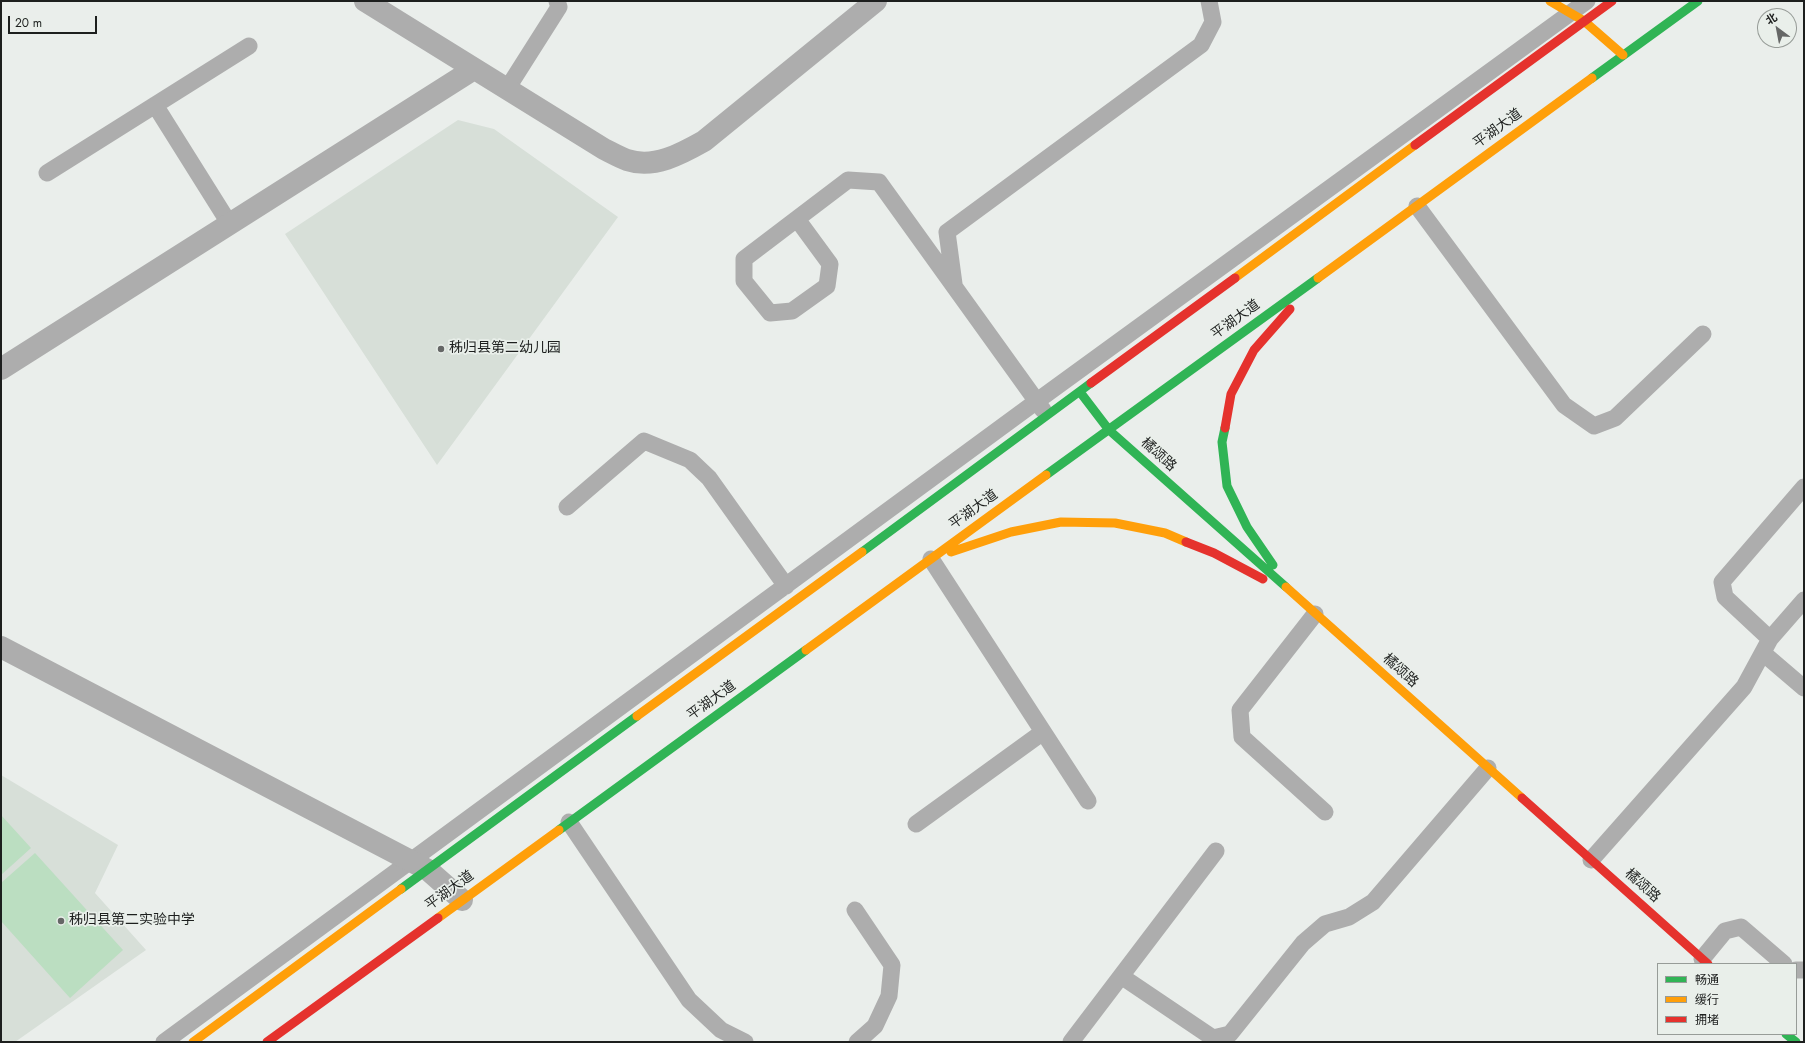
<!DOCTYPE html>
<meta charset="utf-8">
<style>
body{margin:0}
#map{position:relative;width:1805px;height:1043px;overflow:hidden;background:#eaeeeb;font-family:Jost,"Noto Sans SC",sans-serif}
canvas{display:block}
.frame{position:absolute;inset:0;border:2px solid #1d1f1e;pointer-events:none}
.legend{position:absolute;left:1657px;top:963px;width:140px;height:72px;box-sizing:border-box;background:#e9efea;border:1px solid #979c98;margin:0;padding:5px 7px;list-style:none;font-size:12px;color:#1d1f1e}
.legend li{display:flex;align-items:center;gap:8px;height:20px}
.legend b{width:20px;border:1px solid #979c98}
.north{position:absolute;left:1757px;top:8px;width:40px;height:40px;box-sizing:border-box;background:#e9efea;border:1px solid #979c98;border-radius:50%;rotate:328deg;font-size:11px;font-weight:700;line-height:16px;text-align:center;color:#1d1f1e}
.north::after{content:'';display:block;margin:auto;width:14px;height:18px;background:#656766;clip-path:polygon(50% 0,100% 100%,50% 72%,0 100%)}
.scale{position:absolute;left:8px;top:16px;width:89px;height:18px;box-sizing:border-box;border:2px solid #1d1f1e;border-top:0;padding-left:5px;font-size:12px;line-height:14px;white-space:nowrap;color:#1d1f1e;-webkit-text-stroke:3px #e9efea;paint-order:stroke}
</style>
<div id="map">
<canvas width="1805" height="1043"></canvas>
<div class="frame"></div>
<ul class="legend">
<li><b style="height:5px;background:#30b455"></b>畅通</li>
<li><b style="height:5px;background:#ff9f0a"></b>缓行</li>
<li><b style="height:5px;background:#e5322d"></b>拥堵</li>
</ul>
<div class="north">北</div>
<div class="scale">20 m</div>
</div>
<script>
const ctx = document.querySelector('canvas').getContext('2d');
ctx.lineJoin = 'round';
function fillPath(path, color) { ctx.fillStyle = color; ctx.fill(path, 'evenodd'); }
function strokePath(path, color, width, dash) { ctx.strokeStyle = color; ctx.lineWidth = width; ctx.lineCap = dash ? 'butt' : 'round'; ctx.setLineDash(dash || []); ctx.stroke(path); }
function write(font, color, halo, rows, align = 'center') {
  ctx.font = font + ' Jost,"Noto Sans SC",sans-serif'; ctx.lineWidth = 3.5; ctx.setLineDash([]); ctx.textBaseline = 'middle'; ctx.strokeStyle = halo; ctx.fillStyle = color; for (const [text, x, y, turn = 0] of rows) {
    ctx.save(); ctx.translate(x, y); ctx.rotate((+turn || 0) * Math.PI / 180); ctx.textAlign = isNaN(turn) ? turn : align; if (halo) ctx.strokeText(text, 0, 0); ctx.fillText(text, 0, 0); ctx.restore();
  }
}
fillPath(new Path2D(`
 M458 120 494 129 618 217 437 465 285 234Z
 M1 775 118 845 95 893 146 950 15 1042H1Z`), '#d7dfd8');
fillPath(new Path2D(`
 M1 815 31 848 1 875Z
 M35 853 123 950 70 998 1 921V883Z`), '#bbdec1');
strokePath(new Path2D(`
 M507 89 559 7 557 1
 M155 105 229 223
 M47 173 249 46
 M1417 206 1564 405 1594 426 1615 418 1703 334
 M797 219 830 264 827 286 792 311 770 313 744 281V259L848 180 879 182 1043 410
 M954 284 947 232 1201 45 1213 22 1209 1
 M567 507 644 441 690 460 709 478 786 586
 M931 559 1088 801
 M1315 614 1240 710 1242 737 1325 812
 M1770 639 1725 597 1722 582 1804 487
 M1763 653 1804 688
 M569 822 689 1000 721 1030 745 1042
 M916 824 1043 732
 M1591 860 1744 687 1770 639 1804 600
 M855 910 892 965 889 996 875 1026 857 1042
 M1702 959 1725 931 1741 927 1784 964
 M1796 970H1804
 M1121 976 1213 1038 1230 1034 1303 943 1325 924 1349 917 1373 902 1488 768
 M164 1042 1037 401 1587 1
 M1071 1042 1216 851`), '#adadad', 17);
strokePath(new Path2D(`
 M365 1 604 149C612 153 619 157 627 160 654 169 681 154 704 141L876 1
 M1 369 474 69
 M1 647 428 870 462 900`), '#adadad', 22);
strokePath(new Path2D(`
 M1592 78 1698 1
 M1080 392 1109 430 1286 587
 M1225 428 1222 442 1227 486 1247 527 1273 565
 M1046 475 1318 278
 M862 552 1091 383
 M559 830 806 650
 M401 889 637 716
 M1786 1034 1796 1042`), '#30b455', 9);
strokePath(new Path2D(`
 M1550 1 1584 21 1623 55
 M1235 278 1415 145
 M1318 278 1592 78
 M951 552 1011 532 1061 522 1115 523 1165 533 1186 542
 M1286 587 1522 798
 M806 650 1046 475
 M637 716 862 552
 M438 918 559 830
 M193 1042 401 889`), '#ff9f0a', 9);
strokePath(new Path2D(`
 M1415 145 1612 1
 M1091 383 1235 278
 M1225 428 1231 394 1254 350 1290 309
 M1186 542 1214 553 1263 579
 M1522 798 1708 964
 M267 1042 438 918`), '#e5322d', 9);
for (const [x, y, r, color] of [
 [441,349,4,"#656766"],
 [61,921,4,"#656766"]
]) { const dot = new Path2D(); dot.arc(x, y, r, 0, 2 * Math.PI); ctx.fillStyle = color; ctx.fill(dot); strokePath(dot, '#e9efea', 1.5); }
write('14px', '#1d1f1e', '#e9efea', [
 ["平湖大道",1498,129,-36],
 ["平湖大道",1236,320,-36],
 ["橘颂路",1158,455,42],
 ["平湖大道",974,510,-36],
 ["橘颂路",1400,671,42],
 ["平湖大道",712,701,-36],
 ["橘颂路",1642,886,42],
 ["平湖大道",450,891,-36]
]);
write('14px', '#1d1f1e', '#e9efea', [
 ["秭归县第二幼儿园",449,349],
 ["秭归县第二实验中学",69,921]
], 'left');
</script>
